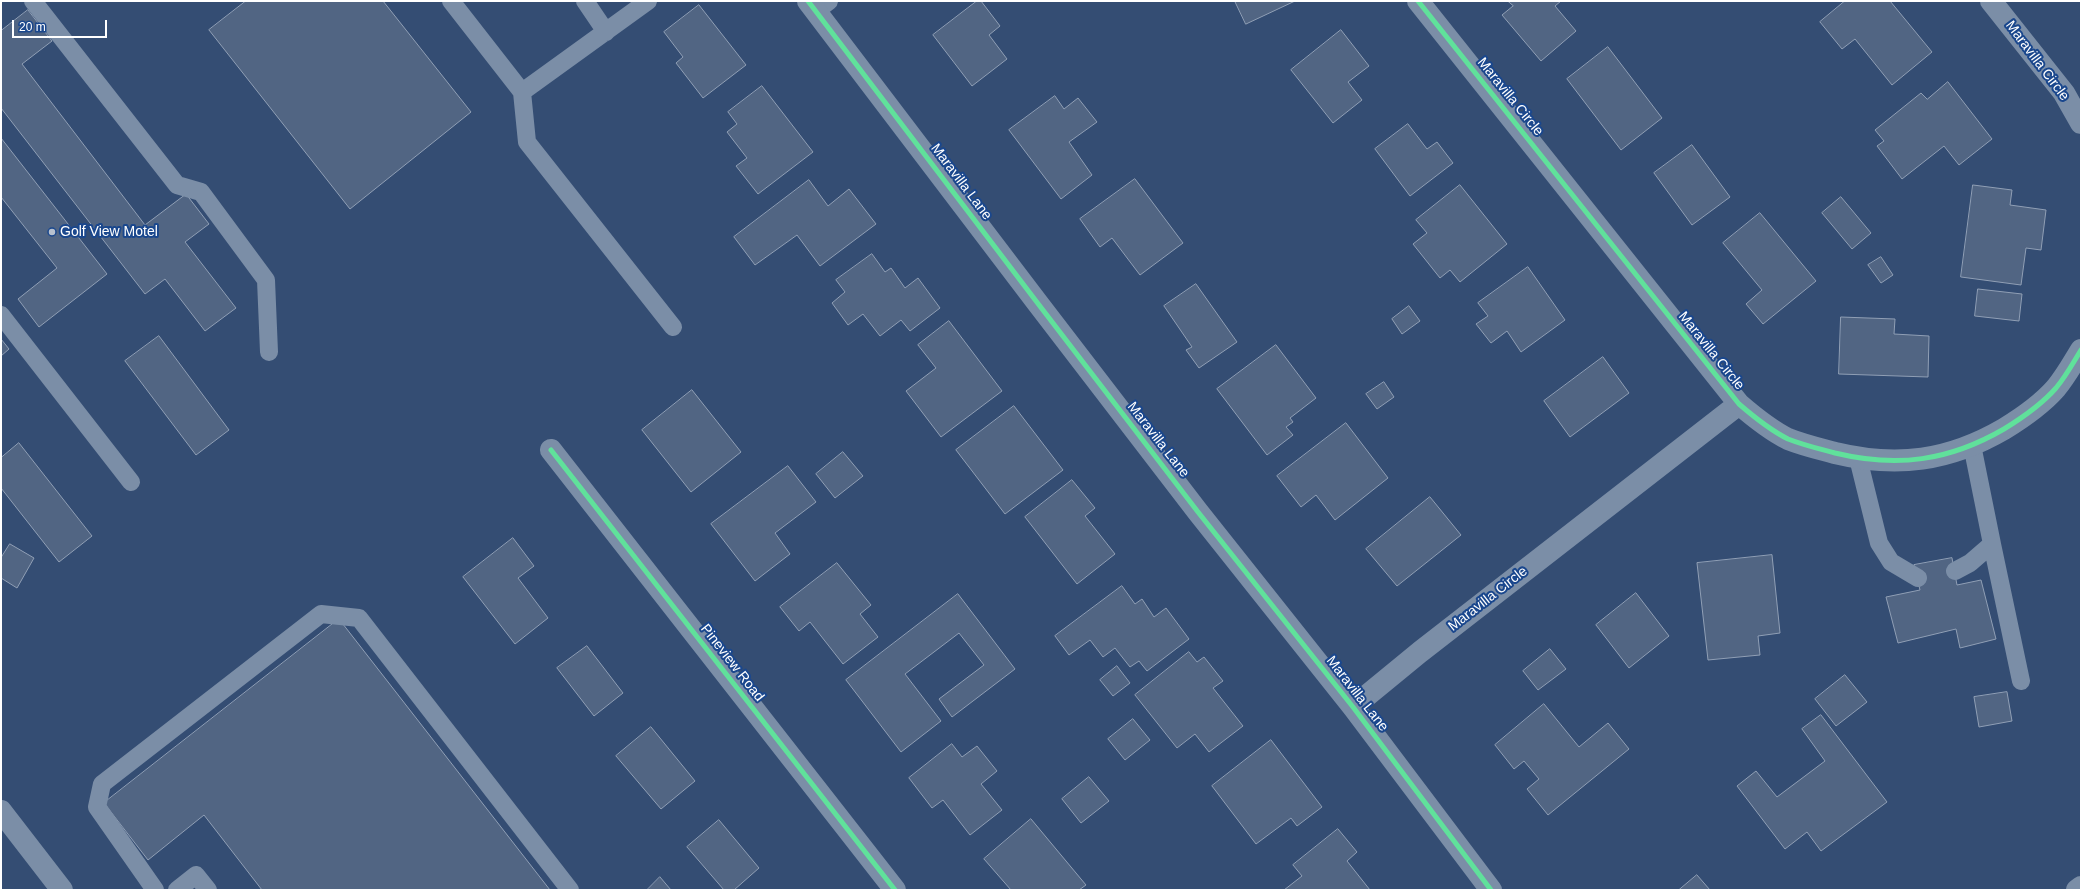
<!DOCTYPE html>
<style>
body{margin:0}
#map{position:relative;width:2082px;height:891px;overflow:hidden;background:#344d73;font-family:Arial,sans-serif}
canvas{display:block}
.frame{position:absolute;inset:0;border:2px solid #fff;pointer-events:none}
.scale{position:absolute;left:12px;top:20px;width:95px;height:18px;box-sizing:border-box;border:2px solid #fff;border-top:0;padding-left:5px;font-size:12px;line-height:14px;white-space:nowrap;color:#fff;-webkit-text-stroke:3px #1a478d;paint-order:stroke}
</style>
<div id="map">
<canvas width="2082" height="891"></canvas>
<div class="frame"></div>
<div class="scale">20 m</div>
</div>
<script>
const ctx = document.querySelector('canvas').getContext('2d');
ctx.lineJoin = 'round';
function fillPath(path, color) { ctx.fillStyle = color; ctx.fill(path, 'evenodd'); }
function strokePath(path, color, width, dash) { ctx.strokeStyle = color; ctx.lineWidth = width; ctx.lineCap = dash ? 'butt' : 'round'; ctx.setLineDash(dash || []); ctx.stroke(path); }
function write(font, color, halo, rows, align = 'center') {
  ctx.font = font + ' Arial,sans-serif'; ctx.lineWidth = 4; ctx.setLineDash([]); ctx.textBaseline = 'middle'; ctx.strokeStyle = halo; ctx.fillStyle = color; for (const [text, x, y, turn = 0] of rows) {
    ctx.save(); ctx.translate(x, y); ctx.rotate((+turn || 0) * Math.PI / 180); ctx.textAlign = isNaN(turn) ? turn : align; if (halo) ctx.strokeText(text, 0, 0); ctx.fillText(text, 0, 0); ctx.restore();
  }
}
const building = new Path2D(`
 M246 1H383L471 112 350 209 209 30Z
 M977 1H981L1000 26 989 35 1007 59 972 86 933 35Z
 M1235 1H1295L1246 24Z
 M1508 1H1561L1555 6 1576 31 1541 61 1502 15 1513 6Z
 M1845 1H1890L1932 52 1892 85 1855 39 1842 49 1820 22Z
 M699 5 746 65 703 98 676 63 683 57 664 32Z
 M28 10 52 41 22 64 145 225 186 194 209 224 185 242 236 308 205 331 165 279 145 294 1 108V31Z
 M1341 30 1369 66 1348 82 1362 100 1333 123 1291 70Z
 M1608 47 1662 118 1621 150 1567 79Z
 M1948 82 1992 139 1959 165 1944 146 1902 179 1877 146 1884 141 1875 130 1921 93 1927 99Z
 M762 86 813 152 758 194 736 166 747 158 727 132 737 124 728 112Z
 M1055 96 1064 109 1078 98 1097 122 1069 142 1092 175 1061 199 1009 130Z
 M1408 124 1427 149 1437 142 1453 163 1410 196 1375 149Z
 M1 138 107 274 39 327 18 299 57 268 1 197Z
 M1692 145 1730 197 1692 225 1654 173Z
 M1135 179 1183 243 1140 275 1112 238 1100 247 1080 219Z
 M809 180 828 206 849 189 876 224 820 266 797 235 755 265 734 237Z
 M1460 185 1507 244 1460 282 1450 270 1440 278 1413 244 1427 233 1416 220Z
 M1973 185 2012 190 2010 205 2046 210 2041 250 2026 248 2021 285 1961 277Z
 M1841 197 1871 233 1852 249 1822 213Z
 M1760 213 1816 281 1763 324 1746 304 1762 290 1723 243Z
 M872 254 885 272 891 268 905 288 918 278 940 308 910 331 901 320 880 336 863 314 848 325 832 303 845 292 836 280Z
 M1881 257 1893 275 1881 283 1868 265Z
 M1528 267 1565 320 1521 352 1507 331 1491 343 1476 324 1488 316 1478 303Z
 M1196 284 1237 342 1199 368 1186 350 1192 347 1164 306Z
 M1978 289 2022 294 2019 321 1975 316Z
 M1409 306 1420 321 1402 334 1392 319Z
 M1841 317 1895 319 1894 334 1929 336 1928 377 1839 374Z
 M949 321 1002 391 941 437 906 391 936 368 918 345Z
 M159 336 229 430 196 455 125 361Z
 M1 339 9 349 1 356Z
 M1276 345 1316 398 1290 418 1293 422 1286 427 1293 435 1267 455 1217 389Z
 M1603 357 1629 393 1570 437 1544 401Z
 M1384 382 1394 397 1377 409 1366 394Z
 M692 390 741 452 691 492 642 430Z
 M1014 406 1063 470 1005 514 956 450Z
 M1346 423 1388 478 1335 520 1316 495 1301 507 1277 476Z
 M19 443 92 536 59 562 1 488V458Z
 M843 452 863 476 835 498 816 474Z
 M788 466 816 502 775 533 790 554 755 581 711 524Z
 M1072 480 1095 508 1085 516 1115 554 1077 584 1025 517Z
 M1430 497 1461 535 1397 586 1366 549Z
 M513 538 534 566 518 578 548 618 515 644 463 577Z
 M10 544 34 558 17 588 1 578V558Z
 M1772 555 1780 633 1758 636 1760 655 1708 660 1697 563Z
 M1952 558 1957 585 1981 580 1996 639 1960 648 1956 629 1898 643 1886 597 1920 590 1914 565Z
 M837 563 871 605 860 614 878 637 843 664 810 622 799 631 780 607Z
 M1122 586 1135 604 1142 599 1154 617 1166 608 1189 639 1147 671 1139 661 1130 667 1115 648 1103 657 1090 640 1069 655 1055 636Z
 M1636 593 1669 636 1629 668 1596 625Z
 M958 594 1015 669 952 717 939 699 984 665 959 633 905 674 941 721 901 752 846 680Z
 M339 619 550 890H262L204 815 148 860 104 803Z
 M587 646 623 693 594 716 557 668Z
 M1550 649 1566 669 1538 690 1523 671Z
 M1189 652 1197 662 1204 657 1223 681 1213 688 1243 726 1209 752 1195 734 1177 748 1135 695Z
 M1117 666 1130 683 1113 696 1100 680Z
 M1845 675 1867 702 1836 726 1815 699Z
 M2007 692 2012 721 1979 727 1974 697Z
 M1544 704 1579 747 1608 723 1629 749 1548 815 1527 789 1539 779 1524 761 1514 769 1495 745Z
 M1821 715 1887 802 1821 851 1807 832 1785 849 1737 786 1756 771 1777 797 1825 761 1802 729Z
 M1133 719 1150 740 1125 760 1108 739Z
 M651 727 695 781 661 809 616 756Z
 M1271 740 1322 807 1297 826 1291 818 1256 844 1212 786Z
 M952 744 962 757 977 746 997 771 981 784 1002 810 970 835 943 800 932 808 909 778Z
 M1089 777 1109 801 1081 823 1062 799Z
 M1031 819 1086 885 1079 890H1011L984 859Z
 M719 820 759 868 734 890H724L687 847Z
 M1338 829 1357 852 1347 861 1370 890H1284L1302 876 1293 865Z
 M1697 875 1710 890H1679Z
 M660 877 671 890H648V889Z`);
fillPath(building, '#516583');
strokePath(building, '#909fb5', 1);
strokePath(new Path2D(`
 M33 1 177 185 201 192 266 280 269 352
 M451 1 522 92 527 142 673 327
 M585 1 606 32
 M816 11 829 1
 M522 92 648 1
 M1 315 131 482
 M1858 458 1879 543 1891 562 1918 578
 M1992 544 2021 681
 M1955 571 1970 563 1992 544 1972 445
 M155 890 97 807 102 784 321 614 359 618 570 890
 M177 890 196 875 208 890`), '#7b8ea7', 18);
strokePath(new Path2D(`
 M808 1 1036 301 1198 512 1353 707 1491 890
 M1418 1 1739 404C1754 417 1770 430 1788 439 1803 445 1820 449 1835 453 1897 468 1949 461 2004 429 2022 418 2042 404 2056 388 2066 376 2073 363 2081 350
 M1991 1 2064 93 2081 123
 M551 450 895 890
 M1353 707 1420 652 1739 404
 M1 811 62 890`), '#7b8ea7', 22);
strokePath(new Path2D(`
 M2077 890 2081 887`), '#7b8ea7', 22);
strokePath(new Path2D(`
 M808 1 1036 301 1198 512 1353 707 1491 890
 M1418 1 1739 404C1754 417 1770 430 1788 439 1803 445 1820 449 1835 453 1897 468 1949 461 2004 429 2022 418 2042 404 2056 388 2066 376 2073 363 2081 350
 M551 450 895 890`), '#60e19b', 5);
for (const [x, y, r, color] of [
 [52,232,4,"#b8c1ce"]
]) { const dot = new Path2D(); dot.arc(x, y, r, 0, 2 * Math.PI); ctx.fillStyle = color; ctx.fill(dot); strokePath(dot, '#1a478d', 1.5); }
write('14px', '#fff', '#1a478d', [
 ["Maravilla Circle",2037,61,53],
 ["Maravilla Circle",1510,97,51],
 ["Maravilla Lane",961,182,53],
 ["Maravilla Circle",1711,351,51],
 ["Maravilla Lane",1158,440,52],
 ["Maravilla Circle",1488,599,-38],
 ["Pineview Road",732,663,52],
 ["Maravilla Lane",1357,694,52]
]);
write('14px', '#fff', '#1a478d', [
 ["Golf View Motel",60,232]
], 'left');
</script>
